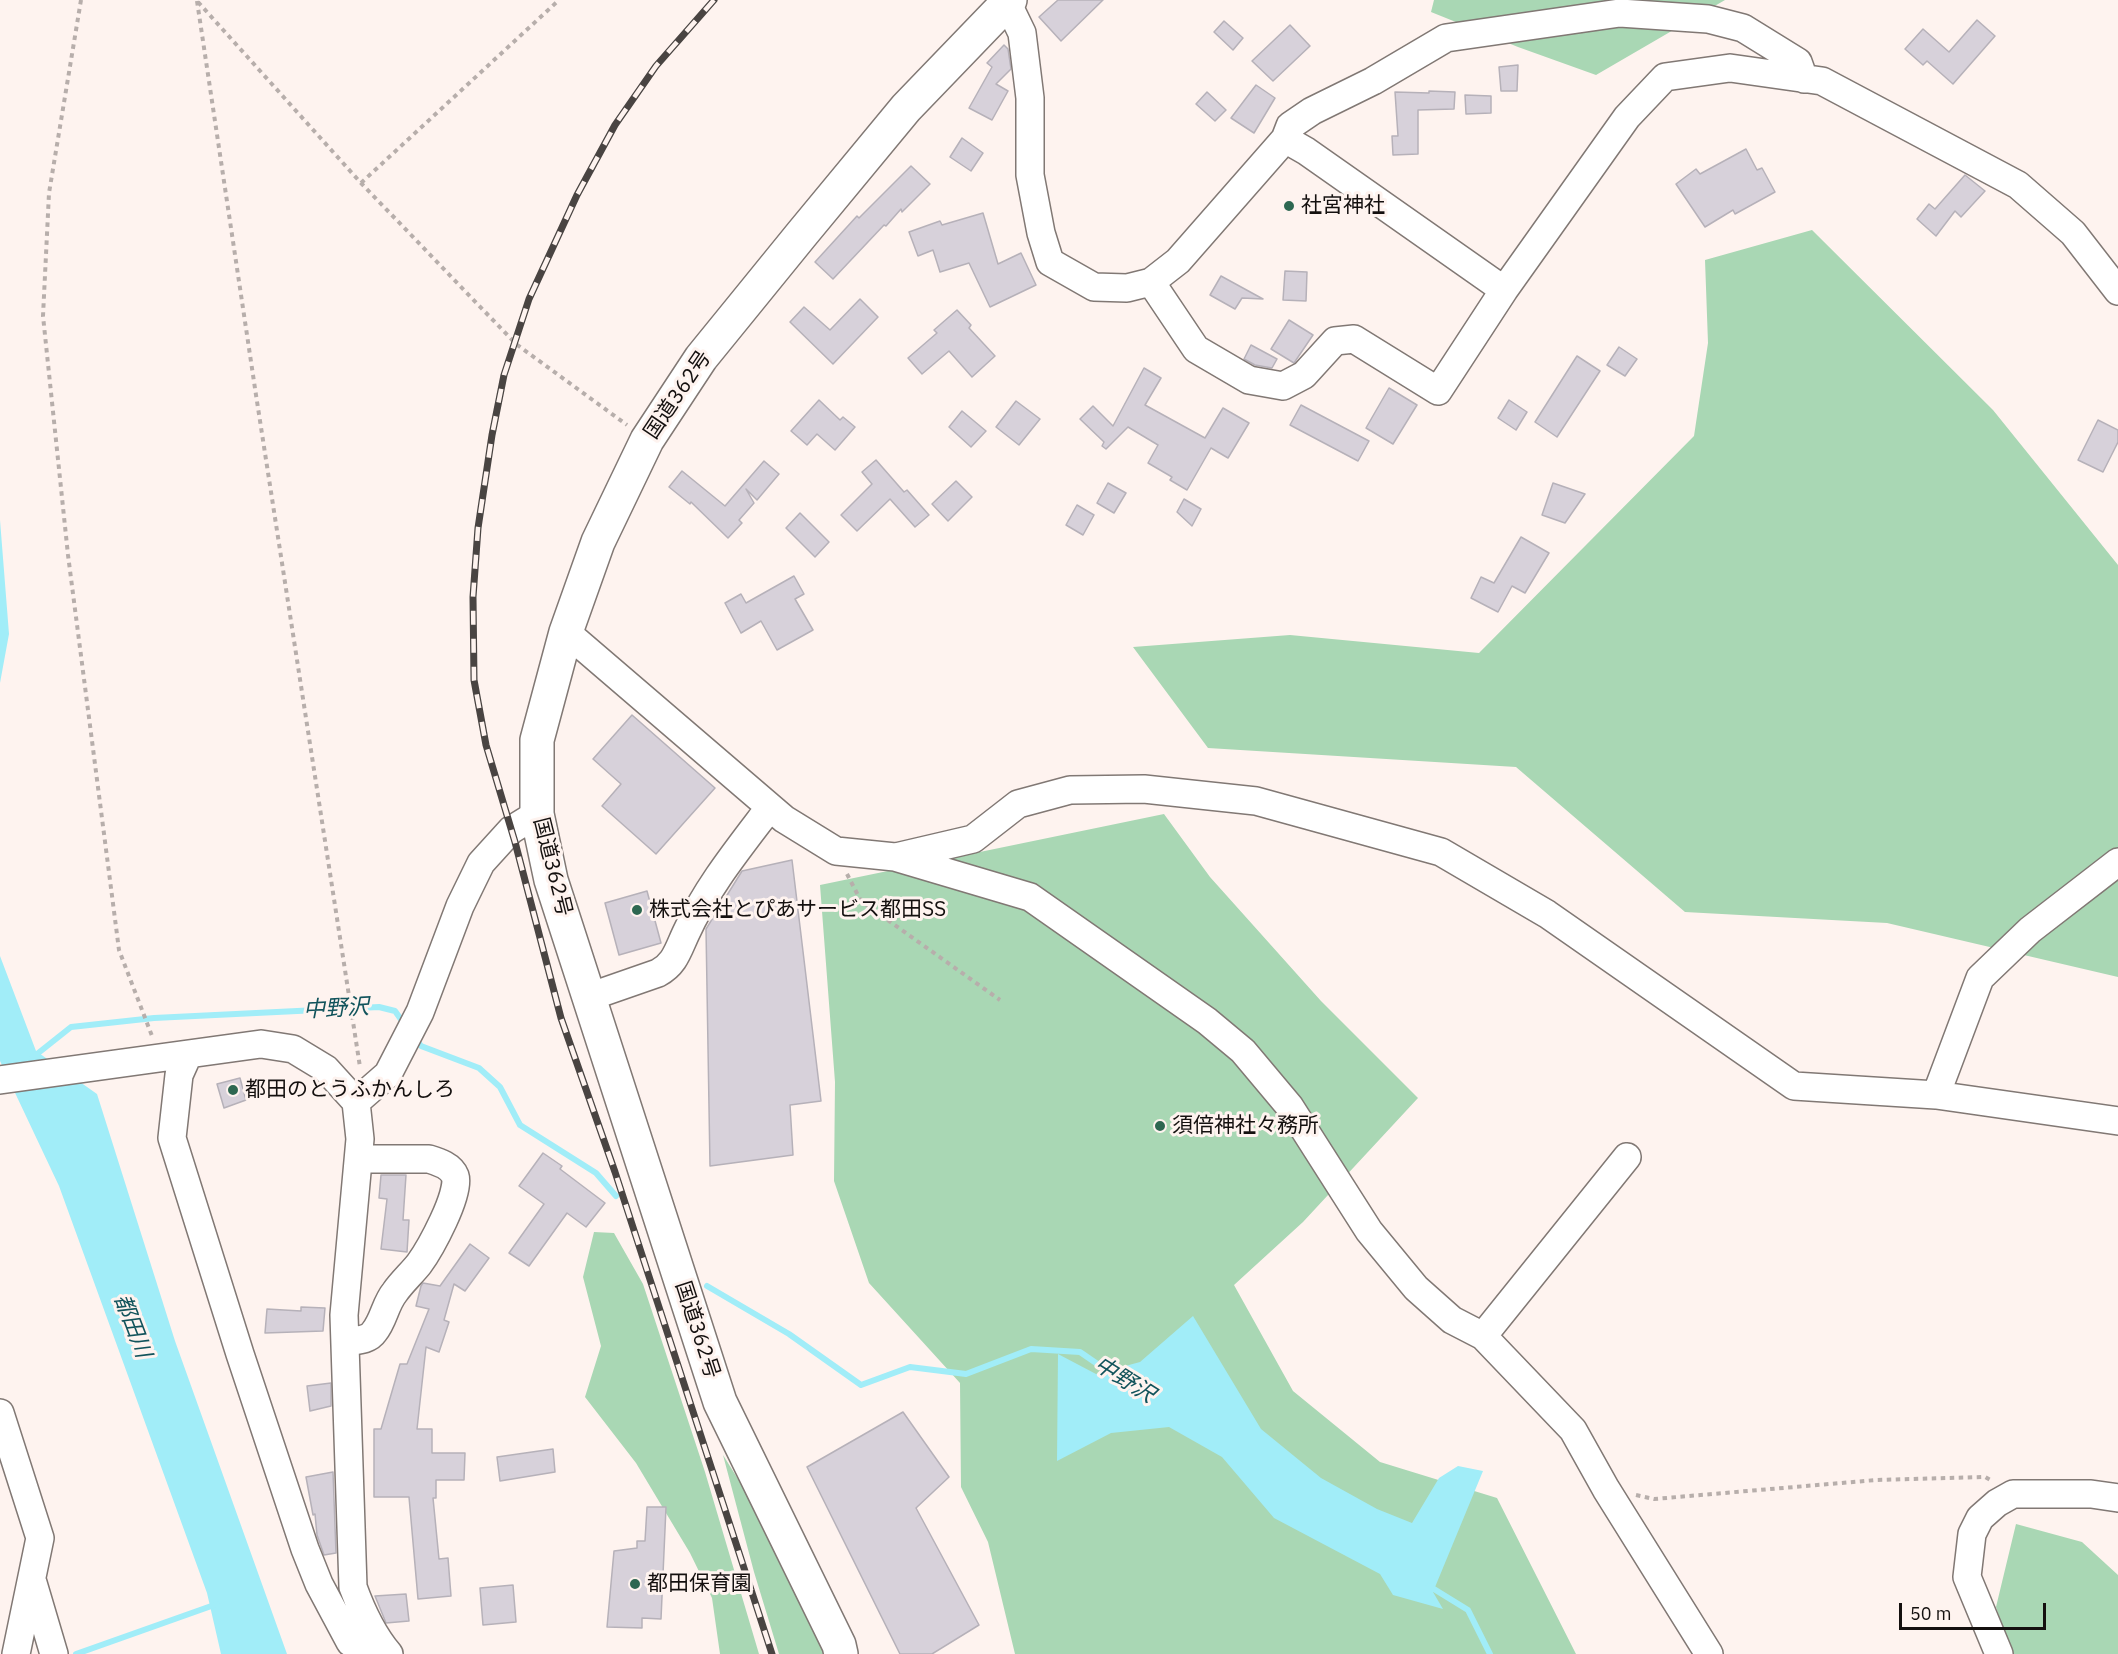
<!DOCTYPE html>
<meta charset="utf-8">
<style>
body{margin:0}
#map{position:relative;width:2118px;height:1654px;overflow:hidden;background:#fef3ef;font-family:"IBM Plex Sans",sans-serif}
canvas{display:block}
.scale{position:absolute;left:1899px;top:1603px;width:147px;height:27px;box-sizing:border-box;border:3px solid #14100f;border-top:0;padding-left:8px;font-size:18px;line-height:21px;white-space:nowrap;color:#14100f;-webkit-text-stroke:4px #fef3ef;paint-order:stroke}
</style>
<div id="map">
<canvas width="2118" height="1654"></canvas>
<div class="scale">50 m</div>
</div>
<script>
const ctx = document.querySelector('canvas').getContext('2d');
ctx.lineJoin = 'round';
function fillPath(path, color) { ctx.fillStyle = color; ctx.fill(path, 'evenodd'); }
function strokePath(path, color, width, dash) { ctx.strokeStyle = color; ctx.lineWidth = width; ctx.lineCap = dash ? 'butt' : 'round'; ctx.setLineDash(dash || []); ctx.stroke(path); }
function write(font, color, halo, rows, align = 'center') {
  ctx.font = font + ' "IBM Plex Sans","Noto Sans JP",sans-serif'; ctx.lineWidth = 6; ctx.setLineDash([]); ctx.textBaseline = 'middle'; ctx.strokeStyle = halo; ctx.fillStyle = color; for (const [text, x, y, turn = 0] of rows) {
    ctx.save(); ctx.translate(x, y); ctx.rotate((+turn || 0) * Math.PI / 180); ctx.textAlign = isNaN(turn) ? turn : align; if (halo) ctx.strokeText(text, 0, 0); ctx.fillText(text, 0, 0); ctx.restore();
  }
}
fillPath(new Path2D(`
 M1434 0H1725L1596 75 1518 47 1431 12Z
 M1812 230 1993 410 2118 565V977L1887 923 1685 912 1516 767 1208 748 1133 647 1290 635 1479 653 1694 436 1708 343 1705 260Z
 M1164 814 1210 877 1321 1001 1418 1098 1303 1222 1234 1285 1293 1391 1380 1462 1497 1498 1576 1654H1015L988 1542 961 1487 960 1383 869 1283 834 1181 835 1082 820 885Z
 M594 1232 614 1233 643 1284 705 1472 759 1654H720L712 1598 690 1553 636 1463 585 1397 601 1346 583 1277Z
 M723 1455 768 1527 828 1654H779L754 1572Z
 M2016 1524 2082 1542 2118 1575V1654H2011L1996 1607Z`), '#a9d7b4');
fillPath(new Path2D(`
 M0 520 9 634 0 683Z
 M0 956 36 1051 97 1094 175 1341 287 1654H221L207 1593 59 1186 0 1061Z
 M1193 1316 1261 1429 1321 1478 1377 1509 1412 1523 1439 1478 1458 1466 1483 1471 1433 1592 1443 1609 1393 1595 1380 1574 1274 1518 1222 1457 1169 1427 1111 1433 1057 1461 1058 1354 1096 1374 1140 1362Z`), '#a1edf8');
strokePath(new Path2D(`
 M415 1038 421 1046 479 1068 500 1087 520 1125 596 1173 616 1196
 M32 1058 71 1027 154 1018 379 1007 395 1011 405 1025
 M707 1286 789 1334 861 1385 910 1367 966 1374 1031 1349 1080 1352 1112 1374
 M1429 1586 1468 1610 1490 1654
 M76 1654 217 1604`), '#a1edf8', 6);
const building = new Path2D(`
 M1058 0H1103L1061 41 1039 17Z
 M1977 20 1995 36 1953 84 1927 61 1923 65 1905 49 1923 29 1949 52Z
 M1224 21 1243 38 1233 50 1214 32Z
 M1290 25 1310 46 1273 81 1252 61Z
 M1004 45 1008 49 1011 69 996 84 1008 91 992 120 969 108 992 67 987 63Z
 M1518 65 1517 91H1501L1499 67Z
 M1256 85 1275 98 1254 133 1231 118Z
 M1429 91 1455 92 1454 109 1418 110V154L1393 155 1392 136H1398L1395 92 1429 93Z
 M1207 92 1226 110 1215 121 1196 104Z
 M1465 95 1491 96V113L1466 114Z
 M962 138 983 153 971 171 950 157Z
 M1746 149 1757 170 1762 168 1775 192 1735 214 1733 210 1705 227 1676 184 1696 169 1700 174Z
 M911 166 930 184 902 212 901 209 886 226 884 225 833 279 815 262 857 216 859 218Z
 M1965 175 1985 191 1961 217 1955 211 1936 236 1917 219 1929 204 1935 209Z
 M983 213 998 264 1021 253 1036 285 990 307 969 263 940 272 933 250 918 256 909 232 940 221 942 225Z
 M1285 271 1307 272 1306 301 1283 300Z
 M1221 276 1263 299 1242 298 1235 309 1210 295Z
 M860 299 878 317 833 364 790 322 804 307 830 330Z
 M957 310 971 325 969 328 995 356 972 377 949 351 922 374 908 358 937 333 934 330Z
 M1289 320 1313 335 1294 363 1271 349Z
 M1251 345 1277 359 1272 368 1255 365 1244 359Z
 M1619 347 1637 359 1625 376 1607 365Z
 M1577 356 1600 371 1557 437 1535 422Z
 M1144 368 1161 378 1145 405 1205 438 1223 408 1249 423 1228 458 1211 448 1187 490 1170 480 1172 477 1148 463 1158 445 1128 427 1106 449 1102 446 1104 442 1080 419 1093 406 1113 426Z
 M1389 388 1417 405 1393 444 1366 428Z
 M819 400 840 420 843 417 855 427 835 450 817 434 807 445 791 431Z
 M1509 400 1527 412 1516 430 1498 418Z
 M1016 401 1040 419 1019 445 996 427Z
 M1301 405 1369 441 1358 461 1290 425Z
 M962 411 986 431 971 447 949 427Z
 M2098 420 2118 430V442L2103 472 2078 460Z
 M876 460 904 492 907 490 929 515 915 527 890 499 857 531 841 515 872 484 862 472Z
 M764 461 779 474 757 500 746 489 754 503 739 520 742 523 728 538 691 502 690 504 669 487 682 471 725 506Z
 M956 481 972 497 948 521 932 504Z
 M1108 483 1126 493 1114 513 1097 503Z
 M1553 483 1585 494 1565 523 1542 515Z
 M1184 499 1201 509 1192 526 1177 512Z
 M1077 505 1094 515 1083 535 1066 525Z
 M800 513 829 542 815 557 786 528Z
 M1521 537 1549 553 1525 593 1512 586 1498 612 1471 598 1481 577 1494 583Z
 M794 576 804 594 795 599 813 630 777 650 761 621 741 633 725 603 741 594 746 603Z
 M632 715 715 788 656 854 602 806 621 784 593 759Z
 M792 860 821 1101 790 1105 793 1155 710 1166 706 929 742 871Z
 M647 891 661 943 619 955 605 903Z
 M240 1078 246 1100 224 1108 217 1084Z
 M543 1153 562 1166 560 1169 605 1203 586 1227 567 1213 529 1266 509 1253 544 1204 519 1186Z
 M381 1175H406L403 1220H409L407 1252 381 1249 387 1199 379 1198Z
 M470 1244 489 1258 465 1291 454 1284 444 1320 449 1322 439 1352 426 1347 417 1429H432V1453H465L464 1480H436V1498H433L439 1559 448 1558 451 1596 418 1599 409 1497H374V1429H381L400 1364H407L429 1309 416 1306 421 1286 423 1283 440 1286Z
 M301 1307 325 1308 323 1331 265 1333 267 1309 301 1311Z
 M331 1383V1406L310 1411 307 1386Z
 M903 1412 949 1477 916 1508 979 1625 932 1654H900L807 1467Z
 M553 1449 555 1472 500 1481 497 1457Z
 M333 1472 336 1553 324 1555 317 1535 315 1514 313 1515 306 1477Z
 M647 1507H666L661 1619 642 1618V1628L607 1627 614 1551 637 1548V1541H645Z
 M513 1585 516 1622 483 1625 480 1588Z
 M406 1594 409 1621 386 1623 375 1596Z`);
fillPath(building, '#d7d1da');
strokePath(building, '#b6b1b9', 1.5);
const minor = new Path2D(`
 M1007 2 1022 33 1030 98V175L1041 233 1050 262 1094 287 1127 288 1151 282 1178 261 1285 139 1306 151 1504 290 1627 117 1665 77 1730 68 1822 81 2018 185 2073 233 2118 291
 M1285 139 1290 126 1312 111 1373 81 1446 38 1620 13 1708 19 1743 28 1798 62 1804 79
 M1151 282 1196 349 1249 380 1283 386 1304 375 1335 341 1354 339 1438 391 1504 290
 M566 632 784 819 836 851 895 857 1030 897 1207 1021 1243 1051 1290 1107 1369 1231 1416 1288 1452 1320 1483 1336 1573 1430 1606 1489 1709 1654
 M896 857 973 839 1018 804 1070 790 1144 789 1256 801 1441 852 1547 914 1794 1086 1936 1095 2118 1121
 M589 997 658 973C675 964 678 950 686 933 707 887 739 848 770 807
 M188 1055 179 1075 172 1138 240 1354 305 1549 319 1584 350 1642 378 1641
 M0 1080 261 1044 293 1049 326 1069 356 1102 360 1139 344 1315 353 1587C362 1612 372 1634 389 1654
 M1936 1095 1980 978 2030 930 2118 862
 M356 1102 388 1074 420 1012 460 906 481 863 511 830 537 814
 M1483 1336 1627 1157
 M345 1342C355 1340 368 1341 374 1332 384 1320 385 1304 395 1292 402 1282 411 1274 419 1264 430 1249 461 1193 455 1176 451 1166 439 1162 429 1159H359
 M0 1413 40 1538 16 1654
 M33 1583 54 1654
 M1999 1654 1967 1577 1972 1534 1980 1518 1997 1503 2013 1494H2091L2118 1498`);
const highway = new Path2D(`
 M841 1654 839 1645 720 1402 551 880 537 814V740L566 632 598 542 647 440 701 358 801 235 906 108 1010 0`);
strokePath(minor, '#817874', 30);
strokePath(highway, '#817874', 36);
strokePath(new Path2D(`
 M81 0 49 193 43 316 68 555 119 950 152 1036
 M197 1 256 395 360 1067
 M198 2 361 183 516 344 627 425
 M361 183 559 0
 M847 874 861 901 1000 1000
 M1636 1495 1654 1499 1876 1480 1985 1477 1992 1481`), '#b7aeab', 4, [4.5, 4.5]);
strokePath(minor, '#fff', 27);
strokePath(highway, '#fff', 33);
const rail = new Path2D(`
 M714 0 656 66 615 125 577 195 529 299 504 375 492 435 478 528 473 597 474 680 486 745 515 842 561 1018 615 1172 772 1654`);
strokePath(rail, '#494442', 7);
strokePath(rail, '#fef3ef', 4.5, [14]);
for (const [x, y, r, color] of [
 [1289,206,6,"#2d6751"],
 [637,910,6,"#2d6751"],
 [233,1090,6,"#2d6751"],
 [1160,1126,6,"#2d6751"],
 [635,1584,6,"#2d6751"]
]) { const dot = new Path2D(); dot.arc(x, y, r, 0, 2 * Math.PI); ctx.fillStyle = color; ctx.fill(dot); strokePath(dot, '#fef3ef', 2); }
write('21px', '#14100f', '#fef3ef', [
 ["社宮神社",1301,206],
 ["株式会社とぴあサービス都田SS",649,910],
 ["都田のとうふかんしろ",245,1090],
 ["須倍神社々務所",1172,1126],
 ["都田保育園",647,1584]
], 'left');
write('21px', '#14100f', '#fef3ef', [
 ["国道362号",678,395,-56],
 ["国道362号",552,867,76],
 ["国道362号",697,1330,72]
]);
write('italic 22px', '#11535b', '#fef3ef', [
 ["中野沢",336,1009,-3],
 ["都田川",132,1326,69],
 ["中野沢",1124,1380,32]
]);
</script>
